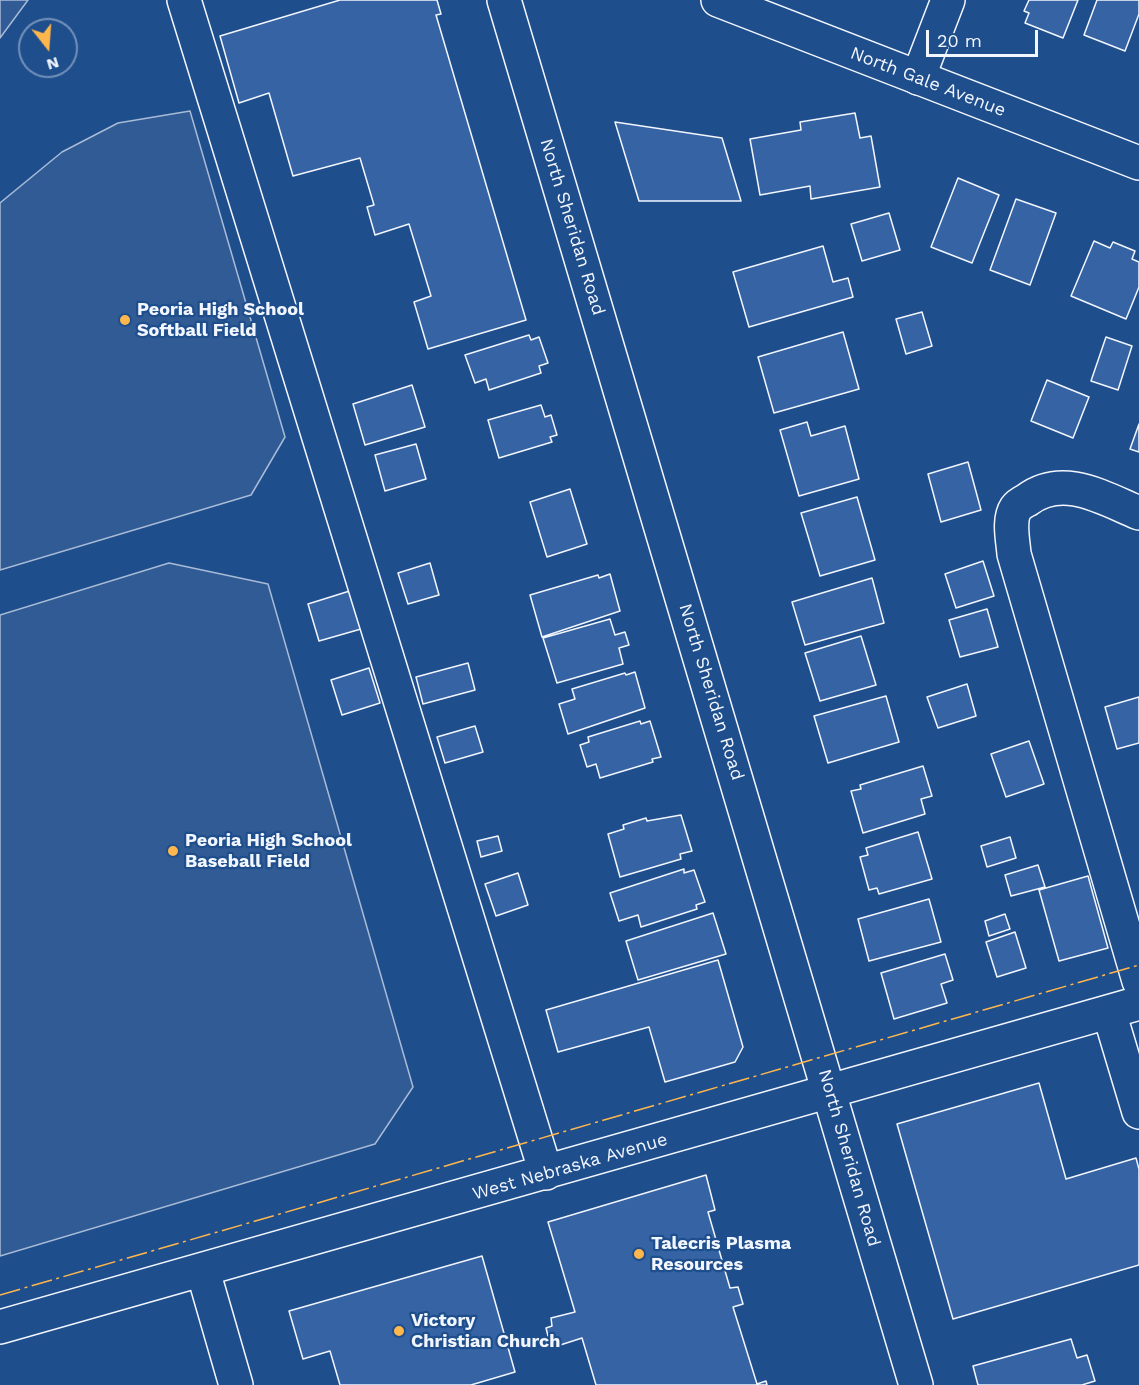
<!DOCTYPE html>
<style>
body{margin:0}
#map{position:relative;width:1139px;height:1385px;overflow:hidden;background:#1f4e8c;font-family:"Work Sans",sans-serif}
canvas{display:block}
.north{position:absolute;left:18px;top:18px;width:60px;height:60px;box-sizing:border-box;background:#1f4e8c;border:2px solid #7391ba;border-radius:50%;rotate:163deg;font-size:16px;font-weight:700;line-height:24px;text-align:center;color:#f2f6ff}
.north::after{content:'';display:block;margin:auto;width:21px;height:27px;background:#ffb74d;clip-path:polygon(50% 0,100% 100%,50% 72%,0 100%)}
.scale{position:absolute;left:926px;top:30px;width:112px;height:27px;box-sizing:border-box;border:3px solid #f2f6ff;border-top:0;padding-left:8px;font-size:18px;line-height:21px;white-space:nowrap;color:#f2f6ff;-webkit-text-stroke:4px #1f4e8c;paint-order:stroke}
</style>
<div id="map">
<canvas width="1139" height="1385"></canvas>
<div class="north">N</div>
<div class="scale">20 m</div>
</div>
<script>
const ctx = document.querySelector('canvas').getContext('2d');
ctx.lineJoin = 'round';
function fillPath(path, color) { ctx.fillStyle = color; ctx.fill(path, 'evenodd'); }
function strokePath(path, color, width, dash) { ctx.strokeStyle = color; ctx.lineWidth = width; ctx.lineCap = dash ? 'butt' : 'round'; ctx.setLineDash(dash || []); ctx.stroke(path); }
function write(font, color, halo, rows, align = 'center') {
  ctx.font = font + ' "Work Sans",sans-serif'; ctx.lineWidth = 4.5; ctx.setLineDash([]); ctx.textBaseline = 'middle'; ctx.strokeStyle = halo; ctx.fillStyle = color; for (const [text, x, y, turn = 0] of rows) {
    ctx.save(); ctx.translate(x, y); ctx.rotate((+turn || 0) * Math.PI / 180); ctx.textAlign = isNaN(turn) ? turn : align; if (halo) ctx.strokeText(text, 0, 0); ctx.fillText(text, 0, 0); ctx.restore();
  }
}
const green = new Path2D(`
 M0 0H28L0 38Z
 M190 111 285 437 251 495 0 570V203L62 152 118 123Z
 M169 563 268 584 413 1087 375 1144 0 1256V615Z`);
fillPath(green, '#305b95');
strokePath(green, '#a8bbd7', 1.5);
const building = new Path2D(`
 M340 0H437L441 14 436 15 526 320 428 349 414 302 431 296 409 224 375 235 367 207 374 205 360 158 293 176 269 93 239 103 220 36Z
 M1029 0H1078L1063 38 1025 23 1029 13 1024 11Z
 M1097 0H1139V14L1125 51 1084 35Z
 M855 113 860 138 871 136 880 187 811 199 810 186 760 195 750 139 801 130 800 122Z
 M615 122 722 138 741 201H639Z
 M958 178 999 195 972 263 931 247Z
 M1016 199 1056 213 1030 285 990 270Z
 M889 213 900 250 862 261 851 224Z
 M1094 241 1110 248 1113 242 1135 251 1132 259 1139 262V287L1126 319 1071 296Z
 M823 246 833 282 848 278 853 297 749 327 733 272Z
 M922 312 932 346 906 354 896 319Z
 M843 332 859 389 774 413 758 357Z
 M529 335 531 340 539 337 548 363 539 366 541 373 489 390 486 379 475 383 465 355Z
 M1106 337 1132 346 1118 390 1091 381Z
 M1047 380 1089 397 1073 438 1031 421Z
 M412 385 425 427 365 445 353 404Z
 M541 405 545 417 551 415 557 435 550 437 552 442 499 458 488 420Z
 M807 422 811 436 845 426 859 479 799 496 780 430Z
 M1139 424V452L1130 449Z
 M416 444 426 479 385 491 375 455Z
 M968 462 981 510 941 522 928 474Z
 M570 489 587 544 547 557 530 502Z
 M857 497 875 560 820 576 801 513Z
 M983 561 994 596 956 608 945 574Z
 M430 563 439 595 408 604 398 573Z
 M610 574 620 611 542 637 530 595 598 575 599 578Z
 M872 578 884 623 805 645 792 602Z
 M356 589 368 627 319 641 308 604Z
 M987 609 998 647 960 657 949 620Z
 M610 619 615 635 625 632 629 645 619 648 623 664 557 683 543 638Z
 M861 636 876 685 820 701 805 653Z
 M468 663 475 690 423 704 416 677Z
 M369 668 380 703 342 715 331 680Z
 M635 672 645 708 568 734 559 704 575 699 572 689 625 673 626 675Z
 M967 684 976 716 938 728 927 697Z
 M886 696 899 742 828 763 814 716Z
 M1139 697V743L1117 749 1105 707Z
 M640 721 641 724 650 721 661 757 652 759 653 762 600 778 596 764 587 767 580 745 589 742 588 737Z
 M475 726 483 752 445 763 437 737Z
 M1029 741 1044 784 1006 797 991 754Z
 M923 766 932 796 921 799 925 814 863 833 851 791 861 789 860 785Z
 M681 815 692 851 680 854 681 859 620 877 608 834 624 829 623 825 646 818 647 821Z
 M918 832 932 879 879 894 877 888 869 890 860 857 868 855 866 848Z
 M498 836 502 851 481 857 477 841Z
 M1010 837 1016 858 987 867 981 846Z
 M1038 865 1045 887 1011 896 1005 875Z
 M684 869V873L694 870 705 902 696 905 697 909 641 927 638 915 619 921 610 893Z
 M518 873 528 905 496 916 485 884Z
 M1088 876 1108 948 1059 961 1039 890Z
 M929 899 941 942 869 961 858 919Z
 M713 913 726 954 638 980 626 941Z
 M1005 914 1010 929 989 936 985 921Z
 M1015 932 1026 968 997 977 986 942Z
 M945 954 953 980 941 984 947 1003 894 1019 881 973Z
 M718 960 743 1047 735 1062 665 1082 649 1027 558 1052 546 1010Z
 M1039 1083 1066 1179 1136 1158 1139 1169V1265L953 1319 897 1124Z
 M706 1175 715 1210 708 1212 730 1288 738 1287 743 1304 733 1307 757 1384 766 1381 767 1385H596L582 1338 551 1348 546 1328 552 1326 551 1318 575 1312 548 1222Z
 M482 1256 515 1372 471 1385H340L330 1351 303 1359 289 1311Z
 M1071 1339 1077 1358 1087 1355 1095 1381 1082 1385H978L973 1366Z`);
fillPath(building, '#3563a3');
strokePath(building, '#f2f6ff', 1.5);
const minor = new Path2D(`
 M184 0 546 1173
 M918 78 948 0
 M1139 513C1103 498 1063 473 1027 500 1023 502 1018 505 1016 508 1008 520 1013 540 1014 554L1139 981
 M1109 1012 1139 1112
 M203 1271 236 1385
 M0 1327 1139 1003`);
const major = new Path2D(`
 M504 0 916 1385
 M718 0 1139 163`);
strokePath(minor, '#f2f6ff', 36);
strokePath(major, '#f2f6ff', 36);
strokePath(minor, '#1f4e8c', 33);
strokePath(major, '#1f4e8c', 33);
strokePath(new Path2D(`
 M0 1295 1139 965`), '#ffb74d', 1.5, [21, 4.5, 3, 4.5]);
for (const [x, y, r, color] of [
 [125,320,6,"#ffb74d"],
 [173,851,6,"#ffb74d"],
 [639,1254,6,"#ffb74d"],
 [399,1331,6,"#ffb74d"]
]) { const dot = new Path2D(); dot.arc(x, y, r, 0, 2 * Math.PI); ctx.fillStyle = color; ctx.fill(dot); strokePath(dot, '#1f4e8c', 2); }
write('18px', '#f2f6ff', '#1f4e8c', [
 ["North Gale Avenue",928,82,21],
 ["North Sheridan Road",572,227,73],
 ["North Sheridan Road",711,692,73],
 ["North Sheridan Road",849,1158,74],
 ["West Nebraska Avenue",570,1167,-16]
]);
write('bold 18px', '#f2f6ff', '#1f4e8c', [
 ["Peoria High School",137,310],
 ["Softball Field",137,331],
 ["Peoria High School",185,841],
 ["Baseball Field",185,862],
 ["Talecris Plasma",651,1244],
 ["Resources",651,1265],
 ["Victory",411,1321],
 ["Christian Church",411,1342]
], 'left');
</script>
